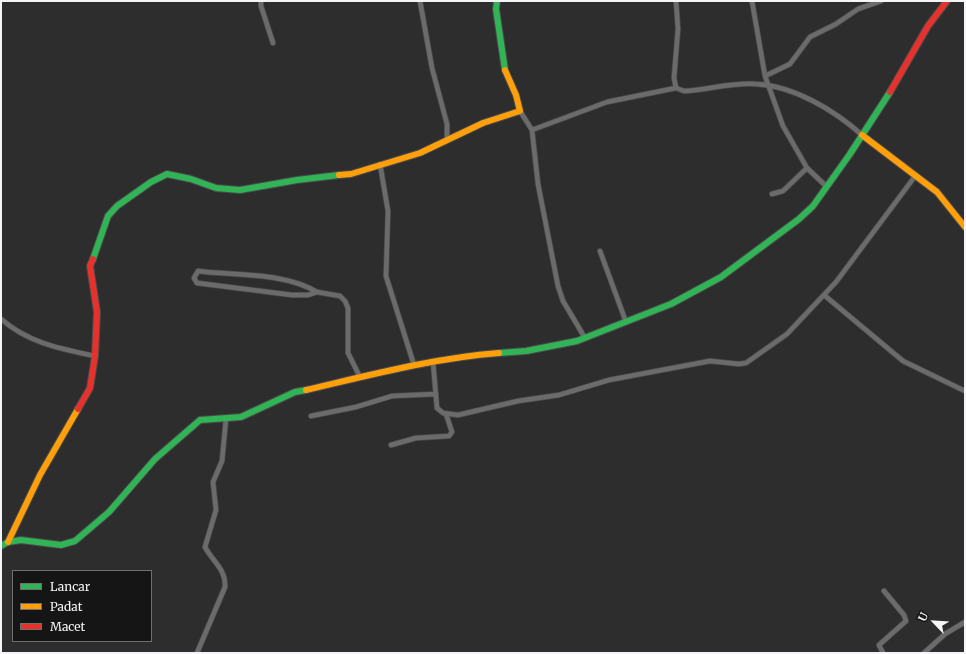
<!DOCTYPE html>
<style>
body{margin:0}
#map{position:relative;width:966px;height:654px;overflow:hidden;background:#2e2d2e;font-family:Merriweather,serif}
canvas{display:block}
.frame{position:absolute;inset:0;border:2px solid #f5f4f6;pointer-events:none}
.legend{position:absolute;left:12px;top:570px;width:140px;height:72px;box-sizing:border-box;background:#161516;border:1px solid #6f6e70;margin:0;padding:5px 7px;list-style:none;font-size:12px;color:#f5f4f6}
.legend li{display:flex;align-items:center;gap:8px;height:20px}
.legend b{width:20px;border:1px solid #6f6e70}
.north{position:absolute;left:914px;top:602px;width:40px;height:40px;-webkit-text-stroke:3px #161516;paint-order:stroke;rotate:295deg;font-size:11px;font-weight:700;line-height:16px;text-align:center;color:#f5f4f6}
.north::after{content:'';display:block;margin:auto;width:14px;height:18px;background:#f5f4f6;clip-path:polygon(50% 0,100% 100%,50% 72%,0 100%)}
</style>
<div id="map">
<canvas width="966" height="654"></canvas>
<div class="frame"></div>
<ul class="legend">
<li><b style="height:5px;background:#30b455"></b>Lancar</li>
<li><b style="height:5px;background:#ff9f0a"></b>Padat</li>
<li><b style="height:5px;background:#e5322d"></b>Macet</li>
</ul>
<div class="north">U</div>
</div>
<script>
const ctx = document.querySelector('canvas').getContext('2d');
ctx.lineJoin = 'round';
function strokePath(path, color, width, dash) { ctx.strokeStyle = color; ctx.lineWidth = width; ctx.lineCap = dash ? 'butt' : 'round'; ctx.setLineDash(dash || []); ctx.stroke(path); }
const street = new Path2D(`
 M261 1V6L273 43
 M420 1 432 68 447 124V140
 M676 1 678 29 674 78 676 88 684 91C707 90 733 82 756 84 794 86 834 110 862 135
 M752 1 765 76 783 126 807 168 827 187
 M765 76 790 64 810 37 836 24 858 9 881 1
 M520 111 532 130 607 102 676 88
 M532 130 538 184 558 286 563 301 585 338
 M380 164 388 211 386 276 414 365
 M772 194 783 191 807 168
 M600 251 626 322
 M317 292C284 272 236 276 198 271L194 278 197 283 292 295H308L317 292 340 296 345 301 348 308V353L360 377
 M824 295 903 361 965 391
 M1 319C28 343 61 349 95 356
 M433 362 437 408 443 413 458 415 518 401 559 395 609 380 710 361 739 364 746 363 787 334 836 282 916 175
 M311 416 356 407 392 396 436 394
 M391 445 416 438 449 436 452 432 446 414
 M197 653 225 587C226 569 213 562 205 547L216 510 213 482 222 461 226 419
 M883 653 879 645 906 621 904 615 884 591
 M924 653 945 634 965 622`);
const fast = new Path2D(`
 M497 1 496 9 505 70
 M93 259 108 216 117 206 151 182 167 174 191 179 216 188 240 190 297 180 339 175
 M499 353 526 351 577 341 671 304 721 277 799 219 813 206 850 154 890 92
 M1 546 8 542 21 540 61 545 75 541 109 512 155 459 200 420 241 417 295 392 306 390`);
const slow = new Path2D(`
 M862 135 937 192 965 227
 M339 175 351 174 420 153 483 123 520 111 516 95 505 70
 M306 390C370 375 434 358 499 353
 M8 542 40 475 78 409`);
const jam = new Path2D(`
 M890 92 928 26 947 1
 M78 409 90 388 95 356 97 312 90 266 93 259`);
strokePath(street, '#4b4a4c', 6);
strokePath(fast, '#4b4a4c', 8);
strokePath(slow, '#4b4a4c', 8);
strokePath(jam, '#4b4a4c', 8);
strokePath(street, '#6c6b6c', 4.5);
strokePath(fast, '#30b455', 6);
strokePath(slow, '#ff9f0a', 6);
strokePath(jam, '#e5322d', 6);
</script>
